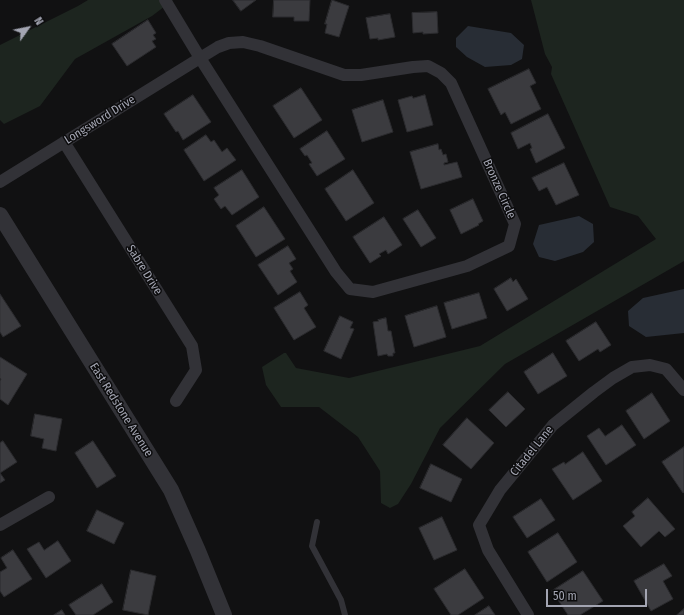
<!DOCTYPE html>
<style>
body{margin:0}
#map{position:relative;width:684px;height:615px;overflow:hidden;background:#111112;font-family:"Fira Sans Condensed",sans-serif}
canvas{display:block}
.north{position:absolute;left:8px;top:8px;width:40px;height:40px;-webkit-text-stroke:3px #0c0c0d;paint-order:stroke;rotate:57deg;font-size:11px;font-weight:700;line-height:16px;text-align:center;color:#a3a5b2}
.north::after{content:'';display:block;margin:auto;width:14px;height:18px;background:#a3a5b2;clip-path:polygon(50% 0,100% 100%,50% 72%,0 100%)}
.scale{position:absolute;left:546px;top:589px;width:101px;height:18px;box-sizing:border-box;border:2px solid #a3a5b2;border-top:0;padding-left:5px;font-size:12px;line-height:14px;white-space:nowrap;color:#a3a5b2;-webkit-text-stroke:3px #0c0c0d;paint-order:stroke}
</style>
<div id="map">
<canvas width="684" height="615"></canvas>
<div class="north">N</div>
<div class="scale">50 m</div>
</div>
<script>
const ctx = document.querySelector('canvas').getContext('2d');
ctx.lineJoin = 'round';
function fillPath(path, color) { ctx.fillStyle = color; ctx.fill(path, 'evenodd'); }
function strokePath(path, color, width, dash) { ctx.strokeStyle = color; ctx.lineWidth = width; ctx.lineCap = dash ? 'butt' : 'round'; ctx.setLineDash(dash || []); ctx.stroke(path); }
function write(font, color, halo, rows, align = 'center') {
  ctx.font = font + ' "Fira Sans Condensed",sans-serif'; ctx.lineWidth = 3; ctx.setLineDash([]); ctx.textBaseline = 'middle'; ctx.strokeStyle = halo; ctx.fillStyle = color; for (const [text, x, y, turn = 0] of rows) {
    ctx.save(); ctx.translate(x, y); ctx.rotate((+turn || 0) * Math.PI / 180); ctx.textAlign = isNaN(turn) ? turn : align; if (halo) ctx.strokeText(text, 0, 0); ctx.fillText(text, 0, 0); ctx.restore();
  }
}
fillPath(new Path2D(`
 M88 0H173L152 16 75 59 40 106 4 124 0 120V45L78 6Z
 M531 0H684V261L505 364 440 428 411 484 398 504 390 508 381 503 380 471 358 437 319 407H281L266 385 262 367 284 353H286L296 368 349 378 480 346 656 239 638 216 610 207 551 74 552 67 545 54Z`), '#1d251f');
fillPath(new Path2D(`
 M468 26 511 33 524 45 522 59 511 65 485 67 467 57 456 47V38Z
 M579 216 593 224 594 242 583 252 555 261 539 257 533 244 539 225Z
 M684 289V333L646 337 629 326 628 311 643 298Z`), '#282d35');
const building = new Path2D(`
 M233 0H256L241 11Z
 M274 0H310L309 21H294V17H273Z
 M332 0 349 6 339 37 325 33 327 24H325Z
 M437 12 438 33 423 34V32L413 33 412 13Z
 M390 14 395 37 378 40V38L370 39 366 18Z
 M148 20 156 33 153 35 156 39 152 41 156 47 127 66 112 44Z
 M529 69 536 83 530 86 541 109 511 124 505 112 501 115 488 89Z
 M301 88 322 120 294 138 273 106Z
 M193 95 211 122 183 140 178 131 176 132 164 114Z
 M425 95 433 125 407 132 398 100 412 96 413 98Z
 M383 100 393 132 362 142 352 110Z
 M548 114 565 148 536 163 530 149 532 148 530 143 518 149 511 133Z
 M327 131 345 159 317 176 309 164 312 163 307 155 305 156 300 149Z
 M206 135 211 142 214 140 222 152 227 148 236 160 204 181 184 150Z
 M438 144 439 150 441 149 443 155 446 154 448 162 444 163V165L457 162 462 177 421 189 410 152Z
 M564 163 579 195 556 205 547 187 539 191 532 178Z
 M242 170 259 197 232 215 225 206 221 209 214 199 219 195 214 188Z
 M353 170 374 203 346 221 325 189Z
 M473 199 483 221 478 224 479 225 461 234 450 210Z
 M264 207 285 239 256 257 236 226Z
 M418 210 436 238 421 247 403 219Z
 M384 217 402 245 388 254 386 250 379 254 381 256 370 263 353 237Z
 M288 246 296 259 289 263 293 269 290 271 297 282 278 295 258 265Z
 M511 278 513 282 516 279 528 299 507 311 494 289Z
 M300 292 308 305 304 308 316 327 294 340 274 308Z
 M479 293 487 318 452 329 444 303Z
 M0 294 21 326 3 337 0 332Z
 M437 306 446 337 414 347 405 316Z
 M340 316 353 322 350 328 354 329 341 359 324 351Z
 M386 318 388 331H391L395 353H393V356H388L387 354 378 356 373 322 379 321 378 320Z
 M596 322 611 345 600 352 598 349 579 361 566 341Z
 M553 353 567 376 538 394 524 372Z
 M0 357 27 374 8 405 0 399V381L1 379 0 378Z
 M508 392 525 409 506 427 489 410Z
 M652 393 670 421 644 439 626 411Z
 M35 414 62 419 56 451 42 448 44 439 31 436Z
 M467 418 494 443 471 469 443 445Z
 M622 425 636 445 606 465 587 436 599 428 605 436Z
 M3 441 17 462 0 473 5 480 0 483V443Z
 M93 441 116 476 97 488 75 453Z
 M684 447V492L683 493 662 462Z
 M583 452 602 481 573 500 552 469 564 462 565 464Z
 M431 464 462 479 451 502 420 488Z
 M648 498 675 529 665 537 659 531 641 547 623 526 635 516 632 512Z
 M541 499 555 520 527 538 513 517Z
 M97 510 124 523 114 544 87 531Z
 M442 517 457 550 434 560 419 528Z
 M558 533 577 562 547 582 528 552Z
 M58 541 71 561 46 578 27 549 39 542 44 550Z
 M13 550 32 579 4 597 0 591V572L7 568 1 558Z
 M664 564 672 576 663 581 673 599 651 611 634 581Z
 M465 569 484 598 458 615H451L434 589Z
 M131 570 156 576 148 615 123 610Z
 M583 571 603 601 580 615H568L552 591Z
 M102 584 113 602 93 615H76L69 605Z
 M489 606 495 615H475Z
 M684 609V615H677Z
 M62 610 65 615H54Z`);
fillPath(building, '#3b3b3f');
strokePath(building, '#2b2b2e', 1);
strokePath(new Path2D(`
 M317 522 312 546 341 600 345 615`), '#323237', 6);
strokePath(new Path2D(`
 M64 142 192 346 196 370 176 401
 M0 182 200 58 218 47 229 43 243 42 260 46 344 75H361L413 67 428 66 441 73 451 83 515 224 509 246 467 266 373 292 350 289 336 272 200 58 165 0
 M0 525 49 497
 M528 615 488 550 479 525 500 490 523 462 553 425 594 392 613 378 632 367 650 365 666 369 684 390`), '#323237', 12);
strokePath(new Path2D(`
 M0 215 171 490 198 551 224 615`), '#323237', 16);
write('12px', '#a3a5b2', '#0c0c0d', [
 ["Longsword Drive",100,120,-32],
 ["Bronze Circle",499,189,66],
 ["Sabre Drive",144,270,58],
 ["East Redstone Avenue",121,410,58],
 ["Citadel Lane",532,451,-51]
]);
</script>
